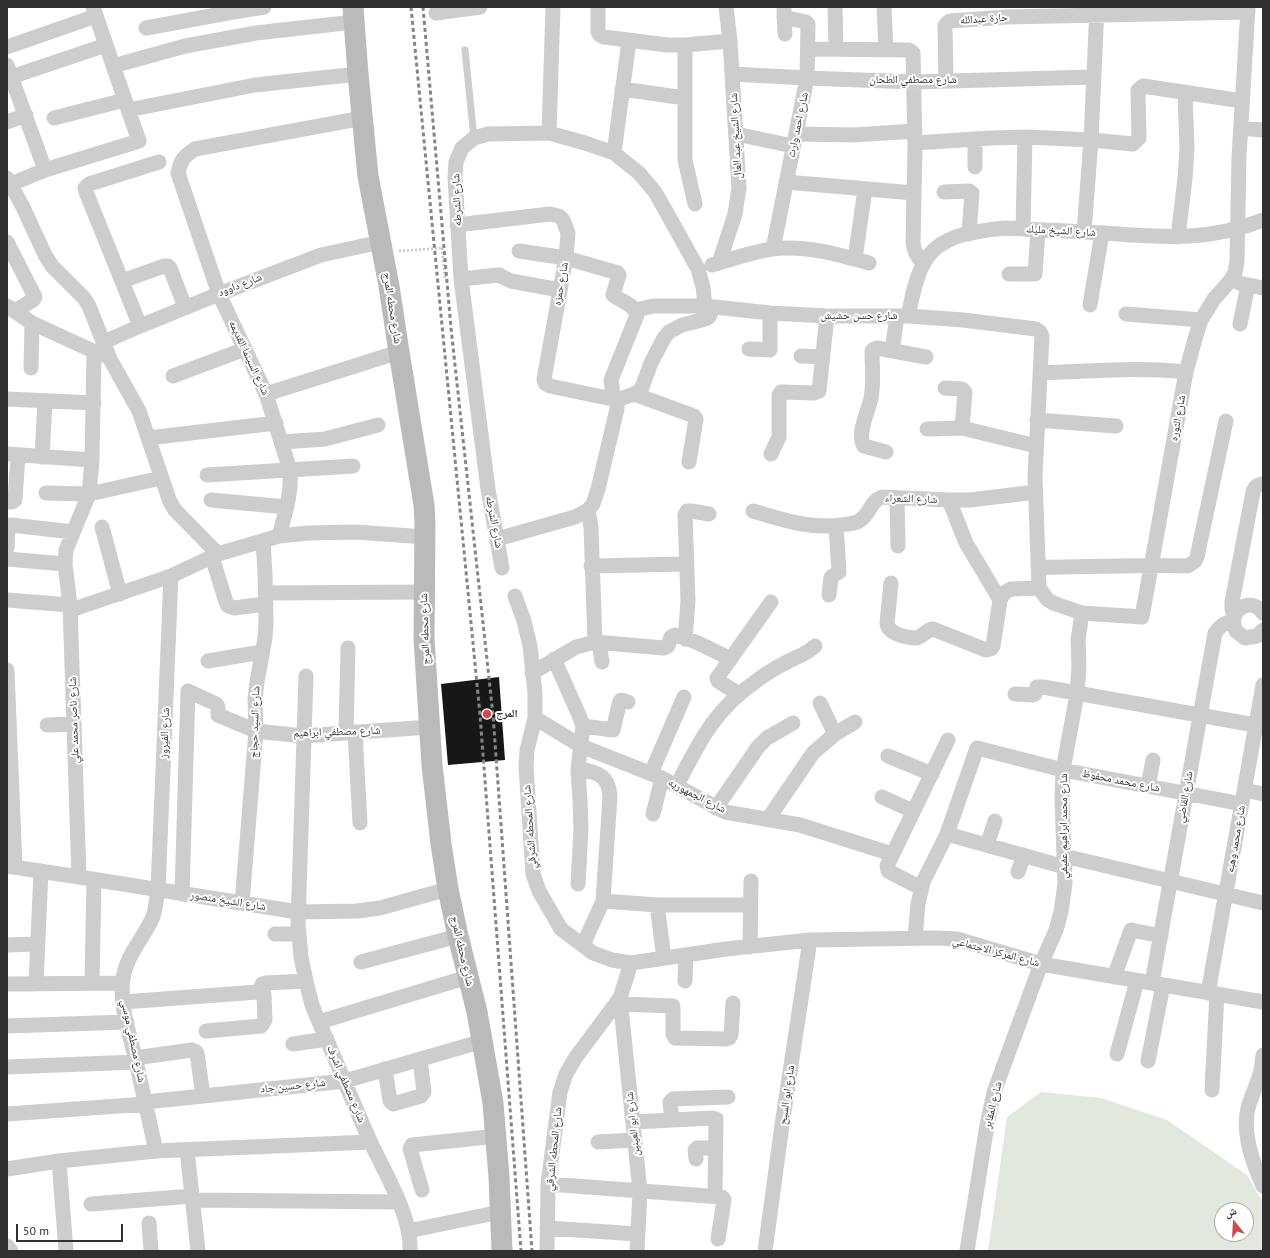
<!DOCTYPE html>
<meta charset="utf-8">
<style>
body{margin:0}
#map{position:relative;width:1270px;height:1258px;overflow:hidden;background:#fff;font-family:"PT Sans","Noto Naskh Arabic",sans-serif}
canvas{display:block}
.frame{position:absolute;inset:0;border:8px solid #303030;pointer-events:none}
.north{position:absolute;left:1214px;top:1202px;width:40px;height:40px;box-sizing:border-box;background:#fff;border:1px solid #acacac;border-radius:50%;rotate:342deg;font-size:11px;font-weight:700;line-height:16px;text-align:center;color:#303030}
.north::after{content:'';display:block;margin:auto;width:14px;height:18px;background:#d14949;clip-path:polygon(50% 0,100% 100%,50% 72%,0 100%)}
.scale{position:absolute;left:16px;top:1224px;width:107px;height:18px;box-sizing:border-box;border:2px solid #303030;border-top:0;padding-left:5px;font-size:12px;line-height:14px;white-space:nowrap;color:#303030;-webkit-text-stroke:3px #fff;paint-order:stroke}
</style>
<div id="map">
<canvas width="1270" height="1258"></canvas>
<div class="frame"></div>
<div class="north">ش</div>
<div class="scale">50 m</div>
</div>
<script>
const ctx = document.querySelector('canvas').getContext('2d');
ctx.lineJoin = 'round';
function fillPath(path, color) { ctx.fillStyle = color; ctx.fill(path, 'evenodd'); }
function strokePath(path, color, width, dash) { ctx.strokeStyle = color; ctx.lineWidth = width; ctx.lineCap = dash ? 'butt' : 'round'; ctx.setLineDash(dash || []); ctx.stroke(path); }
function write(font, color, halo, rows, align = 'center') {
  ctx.font = font + ' "PT Sans","Noto Naskh Arabic",sans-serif'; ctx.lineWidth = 4; ctx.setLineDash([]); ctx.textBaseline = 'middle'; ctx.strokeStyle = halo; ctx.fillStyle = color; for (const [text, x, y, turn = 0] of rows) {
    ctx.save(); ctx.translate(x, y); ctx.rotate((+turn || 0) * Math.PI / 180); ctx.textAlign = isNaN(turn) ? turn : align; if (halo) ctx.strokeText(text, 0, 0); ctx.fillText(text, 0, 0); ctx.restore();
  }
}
fillPath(new Path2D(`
 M1041 1092 1101 1098 1167 1120 1247 1175 1263 1202V1251H988L1007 1117ZM1222 1210H1246V1234H1222Z`), '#e2e8dd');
fillPath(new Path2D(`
 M499 677 505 760 448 765 441 684Z`), '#171717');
strokePath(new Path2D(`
 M442 248 445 279`), '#c7c7c7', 2.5, [2, 2]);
strokePath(new Path2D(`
 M465 50 474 138`), '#cdcdcd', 7);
strokePath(new Path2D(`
 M598 7V32L600 35 604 37 667 45H685L730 41
 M835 7 836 49
 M884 7 886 50
 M784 9 785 34
 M436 13 480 7
 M146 28 233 12 264 7
 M685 45V160L695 204
 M7 47 96 16
 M808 49 909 50 913 53 915 149 913 243C914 252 917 257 923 263
 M7 65 45 170
 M113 66 185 46 256 33 354 22
 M732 74 807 78 914 82 1093 77
 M946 81 945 26 947 23 950 21 1007 17 1248 12
 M7 83 13 81 17 75 106 45
 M622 89 685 98
 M128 110 255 85 358 74
 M54 118 125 100
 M7 122 26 115
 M1241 128 1263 130
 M549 133 553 7
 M736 134 793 146
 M796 134 854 135 915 131
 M975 139V167
 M915 143 991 138 1025 137 1091 140 1133 144 1139 138 1138 93V90L1143 86 1242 101
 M614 153 629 41
 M7 178 23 207 45 255 52 266 84 298 89 306 110 359 139 411 170 502 175 510 218 554
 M786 182 914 193
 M11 184 45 170 139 141 93 7
 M944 192 969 191 972 193 969 234
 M457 225 550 214 559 216 563 220 568 233 566 258 544 379 545 383 550 386 617 400
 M1023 229 1025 137
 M1084 232 1091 140 1097 7
 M1178 237 1185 178 1187 149 1185 92
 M7 242 35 297 33 300 15 311
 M773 249 807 78 808 24 806 22 784 17
 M855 259 865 189
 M719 263 735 214 739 188 730 41 726 7
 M712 265C732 259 752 252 772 249 805 245 837 254 869 263
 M1009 274H1035L1038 230
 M461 279 499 275 511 281 560 290
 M122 281 164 266H168L170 268 185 307
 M1239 283 1263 288
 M1090 305 1102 233
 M7 306 32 323 102 355
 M636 310 653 306H705L770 313 827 316H908L963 320 1036 329 1040 332 1042 336 1035 476 1039 588 1047 599 1053 603 1082 613 1142 617 1186 372 1197 332 1201 320 1214 299 1230 281 1235 273 1237 261 1239 157 1248 7
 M1126 314 1201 320
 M908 316C912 299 915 278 924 263 939 234 977 231 1006 228 1039 230 1071 231 1104 233 1161 237 1208 242 1263 220
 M1240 324 1248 285
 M140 326 86 192 85 188 89 184 159 162
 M104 342 140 326 219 294 321 255 381 242
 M749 349 770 350V313
 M892 351 897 316
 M801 356 823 357
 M31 368 32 323
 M1040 373C1088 371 1137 367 1186 372
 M173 376 245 349
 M945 388 962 389 965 392 962 428
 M266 394 399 352
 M634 394 694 416 696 419 689 462
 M7 399 94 403
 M617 400 634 394 641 390 651 363 664 338 669 332 682 325 702 320 709 317 713 307
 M1037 420 1116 426
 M927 429 962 428 1036 446
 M148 438 276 423
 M282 442 325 439 378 425
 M886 452 864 446C856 434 869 410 871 398 874 383 872 366 872 351L874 349 877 348 926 357
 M7 454 92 460
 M771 454 779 437V395L781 392H783L814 393 819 391 827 316
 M42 457 45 401
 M207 475 353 466
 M46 493 89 494 161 478
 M897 498 898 546
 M211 500 287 507
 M949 500 966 543 1000 600
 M7 502H12L15 500 18 455
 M588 510 591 527 595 642
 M753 511C783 520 809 529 841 525 847 524 854 524 859 521 870 515 870 501 882 497L949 500H970L1036 492
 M102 527 120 594
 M279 536C285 514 292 493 290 470L266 394 219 294 178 173C181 160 183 157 195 149L363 118
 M497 539 575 517 588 510 593 504 598 489 617 409V400L613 394 611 380 637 315C635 305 621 301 613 295L619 275 618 273 566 258 519 251
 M7 548 8 527 11 525 73 532
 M212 557 226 602 228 606 234 608 266 604
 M7 559 65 564
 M591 566 687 564
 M1038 567C1088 568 1138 564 1188 566L1195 561 1197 557 1226 421
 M502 568 488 489 461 279 455 177 456 162 462 148 474 138 488 134 549 133 585 143 614 153 639 173 655 192 667 213 698 269 703 287 705 306
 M891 583 887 623C888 634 907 638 917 638 923 636 926 630 933 629L986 650 991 649 993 646 1000 600 1004 593 1011 589 1039 588
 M266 593 424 592
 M829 595 831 577 839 572 836 526
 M515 596 524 621 530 646 535 693V718L527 750 526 767 533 874 539 891 561 929 593 953 612 960 631 963 726 949 810 940 936 938 957 939 1041 964 1263 1002
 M7 600 70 605
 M71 610 171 576 218 554 279 536 308 533 355 532 425 537
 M1263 613C1250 595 1226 611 1236 631L1245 638 1257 636 1263 630
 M1234 615 1232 609V602L1253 492C1255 486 1257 485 1263 484
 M685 639 688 601 685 515 687 511H691L709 514
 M599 642 602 662
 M554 659 579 715 583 726 578 769 580 801 581 828 578 884
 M208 661 262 652
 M7 670 15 867
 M532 673 576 647 595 642 664 648 668 646 671 637 675 635 696 642 731 659
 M306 676 298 923 301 957 306 981 312 1005 319 1022C337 1062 353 1103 371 1143 385 1173 412 1217 410 1251
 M739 694 718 681 717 678 771 602
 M1015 694 1033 695 1035 694 1037 687H1043L1255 725
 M820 703 835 734
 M535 718 581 746 662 778 725 812 800 825 892 854
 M47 725 74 724
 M583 726 613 730 620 701 622 700 628 702
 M355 732 360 823
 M346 733 348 648
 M888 756 932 774
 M578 769C597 772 609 775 610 797L603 901 583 945
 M651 773 684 697
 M677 785C699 743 714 710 755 682 765 674 777 667 789 661 798 656 807 654 815 646
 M1148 786 1153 760
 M1245 790 1263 794
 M882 797 913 811
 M716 808 758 747 767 738 793 723
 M653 814 662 778
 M768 819 813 753 835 734 855 722
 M947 834 1065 867
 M987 845 995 821
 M1064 856 1263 903
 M7 866 79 877 298 912 357 911 380 908 448 889
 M1018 872 1024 855
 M79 877 70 605 65 564 66 550 89 494 92 460 94 351
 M921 888 888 871 887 866 948 740
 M182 894 188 691 216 704 218 707V715L256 731 303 736 430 727
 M603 901 657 905H751
 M242 903 256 731 255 699 257 682 265 638 266 624 265 573 263 541
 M657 905 664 958
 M275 934H298
 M915 938 918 904 923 882 947 834 977 748 1063 770 1242 804
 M7 945 37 944
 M750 947 751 881
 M361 962 458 936
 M1114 977 1131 930 1161 936
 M685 981 686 955
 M92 983 94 880
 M1152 983 1215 633C1220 626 1224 623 1233 621
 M7 984 122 983
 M36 984 41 871
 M1208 993 1263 685
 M620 998 640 1191 637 1251
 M123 1002 258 992 261 991 262 984 265 983 306 981
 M621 1004 673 1006V1034L675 1038 726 1039 729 1038 731 1035 733 1003
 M319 1022 468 977
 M7 1026 127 1022
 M206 1031 261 1026 265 1020 264 994 261 991
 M293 1044 327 1039
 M1117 1054 1137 981
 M1263 1055C1262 1061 1262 1068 1260 1074 1257 1085 1251 1097 1248 1108 1242 1134 1253 1163 1263 1186
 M135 1058 192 1050 195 1051 197 1053 203 1096
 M1148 1061 1163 985
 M7 1067 136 1062
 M385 1069 390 1101 393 1104 421 1096 424 1092 420 1059
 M1212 1090 1217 994
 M146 1102 345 1081 483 1041
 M7 1114 146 1104
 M672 1120 670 1102 673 1099 728 1097
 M633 1122 713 1118 716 1119 715 1196
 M598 1142 634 1140
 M187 1150 198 1251
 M156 1151C149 1120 142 1088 135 1057 129 1032 119 1004 123 979 126 956 142 940 152 919 156 911 156 899 158 890L171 576
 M696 1159 695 1150 697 1148H716
 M59 1161 66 1251
 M7 1169 59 1161 156 1151 370 1142
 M548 1184 722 1197 724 1200 718 1239
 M422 1190 411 1152 410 1149 412 1145 497 1136
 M193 1200 398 1202
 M91 1204 192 1196
 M149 1223 151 1251
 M547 1228 638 1234
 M408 1231 500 1212
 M7 1246 11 1251
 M547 1251 548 1184 560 1092 566 1074 576 1057 620 998 631 963
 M765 1251 782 1125 810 940
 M967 1251 987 1125 994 1092 1041 964 1056 930 1061 912 1065 883 1062 799 1063 770 1077 694 1079 666 1078 640 1082 613`), '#cdcdcd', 15);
strokePath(new Path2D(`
 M353 7 358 74 368 176 389 286 399 352 424 505 425 523 424 639 432 765 441 844 448 889 458 936 477 1012 493 1103 499 1177 502 1251`), '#bababa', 21);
strokePath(new Path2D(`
 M411 7 480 715 521 1251
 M423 7 451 328 493 715 532 1251`), '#858585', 3, [4, 3]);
strokePath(new Path2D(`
 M399 251 442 248`), '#c7c7c7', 2.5, [2, 2]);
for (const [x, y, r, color] of [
 [487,714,5,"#d14949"]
]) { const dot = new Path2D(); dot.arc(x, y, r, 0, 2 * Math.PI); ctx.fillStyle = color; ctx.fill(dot); strokePath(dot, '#fff', 1.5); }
write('11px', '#303030', '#fff', [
 ["حارة عبدالله",984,19,-4],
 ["شارع مصطفي الطحان",913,80],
 ["شارع احمد وارث",798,125,-78],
 ["شارع الشيخ عبد العال",736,136,-93],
 ["شارع الشرطه",457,200,-92],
 ["شارع الشيخ مليك",1061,231,3],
 ["شارع حمزه",561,284,-80],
 ["شارع داوود",240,285,-21],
 ["شارع محطه المرج",392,308,81],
 ["شارع حسن حشيش",859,316],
 ["شارع السينما القديمه",249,358,65],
 ["شارع الثوره",1178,418,-80],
 ["شارع الشعراء",911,499,2],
 ["شارع الشرطه",494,522,79],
 ["شارع محطه المرج",425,629,-92],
 ["شارع ناصر محمد علي",74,720,-92],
 ["شارع السيد حجاج",255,722,-88],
 ["شارع مصطفي ابراهيم",337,732,-2],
 ["شارع الفيروز",165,733,-88],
 ["شارع محمد محفوظ",1121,781,11],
 ["شارع الجمهوريه",697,796,27],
 ["شارع القاضي",1185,797,-80],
 ["شارع محمد ابراهيم عفيفي",1064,826,-90],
 ["شارع المحطه الشرقي",530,827,-94],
 ["شارع محمد وهبه",1236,839,-80],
 ["شارع الشيخ منصور",228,901,9],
 ["شارع محطه المرج",462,951,77],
 ["شارع المركز الاجتماعي",996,952,15],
 ["شارع مصطفي موسي",133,1041,78],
 ["شارع مصطفي اشرف",346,1084,67],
 ["شارع حسين جاد",293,1086,-6],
 ["شارع ابو السبح",787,1095,-82],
 ["شارع المقابر",993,1105,-76],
 ["شارع ابو العينين",633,1124,-96],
 ["شارع المحطه الشرقي",554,1149,-84]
]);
write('bold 11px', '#303030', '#fff', [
 ["المرج",496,714]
], 'left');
</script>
